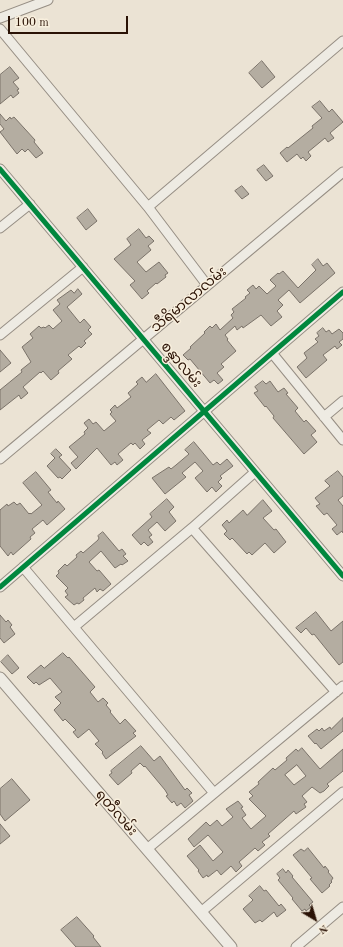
<!DOCTYPE html>
<meta charset="utf-8">
<style>
body{margin:0}
#map{position:relative;width:343px;height:947px;overflow:hidden;background:#ebe3d4;font-family:"Old Standard TT",serif}
canvas{display:block}
.north{position:absolute;left:295px;top:899px;width:40px;height:40px;-webkit-text-stroke:3px #f8efdd;paint-order:stroke;rotate:142deg;font-size:11px;font-weight:700;line-height:16px;text-align:center;color:#2a1205}
.north::after{content:'';display:block;margin:auto;width:14px;height:18px;background:#2a1205;clip-path:polygon(50% 0,100% 100%,50% 72%,0 100%)}
.scale{position:absolute;left:8px;top:16px;width:120px;height:18px;box-sizing:border-box;border:2px solid #2a1205;border-top:0;padding-left:5px;font-size:12px;line-height:14px;white-space:nowrap;color:#2a1205;-webkit-text-stroke:3px #f8efdd;paint-order:stroke}
</style>
<div id="map">
<canvas width="343" height="947"></canvas>
<div class="north">N</div>
<div class="scale">100 m</div>
</div>
<script>
const ctx = document.querySelector('canvas').getContext('2d');
ctx.lineJoin = 'round';
function fillPath(path, color) { ctx.fillStyle = color; ctx.fill(path, 'evenodd'); }
function strokePath(path, color, width, dash) { ctx.strokeStyle = color; ctx.lineWidth = width; ctx.lineCap = dash ? 'butt' : 'round'; ctx.setLineDash(dash || []); ctx.stroke(path); }
function write(font, color, halo, rows, align = 'center') {
  ctx.font = font + ' "Old Standard TT","Noto Sans Myanmar",serif'; ctx.lineWidth = 3; ctx.setLineDash([]); ctx.textBaseline = 'middle'; ctx.strokeStyle = halo; ctx.fillStyle = color; for (const [text, x, y, turn = 0] of rows) {
    ctx.save(); ctx.translate(x, y); ctx.rotate((+turn || 0) * Math.PI / 180); ctx.textAlign = isNaN(turn) ? turn : align; if (halo) ctx.strokeText(text, 0, 0); ctx.fillText(text, 0, 0); ctx.restore();
  }
}
const building = new Path2D(`
 M262 61 275 77 262 88 249 73Z
 M10 67 19 78 13 82 19 89 17 90 19 93 13 98 11 95 0 104V75Z
 M320 101 329 112 332 109 343 122 330 133 334 138 328 142 325 138 308 152 311 156 306 161 303 157 301 159 297 154 287 162 280 153 287 147 288 148 313 128 312 126 322 118 312 107Z
 M0 114 6 121 10 117 11 119 14 117 35 140 34 142 43 153 36 158 28 149 25 152 22 149 17 154 0 132 4 129 0 124Z
 M264 165 273 176 266 181 257 170Z
 M242 186 249 194 242 199 235 191Z
 M88 209 97 221 86 230 77 218Z
 M139 229 146 238 149 236 154 241 148 246 151 250 137 262 146 272 159 262 168 273 165 275 166 277 157 284 156 283 147 291 149 293 142 299 130 285 135 281 114 259 131 245 127 239Z
 M318 259 323 266 327 263 335 273 300 303 289 290 278 300 283 305 277 311 282 317 271 326 261 315 243 328 242 326 237 330 235 326 225 335 228 339 227 340 236 351 221 364 224 367 217 373 223 380 218 384 214 380 210 383 190 359 188 360 183 355 191 348 190 347 205 333 204 332 210 326 212 328 216 324 220 330 233 318 231 315 234 312 232 309 246 298 245 297 250 293 247 290 253 285 256 289 259 286 267 294 276 286 270 280 278 273 279 274 283 271 298 288 316 270 312 265Z
 M78 289 82 294 67 307 80 323 84 319 91 327 88 330 92 334 84 341 86 343 81 348 79 346 68 355 72 359 58 371 59 373 51 380 43 371 41 373 40 372 23 387 28 393 21 399 19 395 0 410V390L22 372 21 370 31 362 22 347 33 338 30 334 39 326 41 328 44 327 45 328 49 325 53 329 62 321 53 310 60 304 57 300 71 290 74 293Z
 M323 328 326 332 329 330 332 334 339 329 343 333V339L339 342 342 345 337 349 335 346 323 355 327 360 306 378 297 367 307 358 304 353 318 342 315 339 319 336 317 333Z
 M0 350 11 363 0 372Z
 M156 374 185 411 174 420 171 417 163 424 159 420 147 430 151 433 142 440 145 444 140 449 135 443 133 445 131 443 118 454 123 460 117 465 115 462 111 465 97 448 76 469 71 463 78 457 69 447 85 434 84 432 88 428 84 423 89 419 93 424 96 422 104 431 116 421 110 414 112 412 110 410 115 405 117 408 121 405 131 397 128 393 138 384 136 382 142 377 146 382Z
 M263 381 266 384 270 381 278 392 284 388 288 393 286 394 298 408 295 411 304 422 306 420 316 431 311 435 317 442 304 454 273 418 274 416 266 406 265 407 254 393 258 391 255 387Z
 M194 442 213 465 217 462 220 465 227 459 233 466 220 476 222 478 218 482 222 486 216 492 212 487 207 492 195 478 203 471 195 462 182 473 186 477 165 494 152 478 169 467 171 469 176 465 189 454 185 450Z
 M56 449 62 455 59 457 71 470 62 479 60 477 58 478 47 466 55 458 51 454Z
 M338 471 343 477V496L338 500 343 506V533L342 531 337 535 332 529 337 525 327 513 324 515 316 506 320 504 315 498 330 486 325 481Z
 M36 472 51 490 48 492 57 503 58 501 65 509 47 525 43 520 32 529 35 533 30 537 31 539 13 555 11 552 8 556 0 546V510L7 504 8 506 14 502 17 505 20 503 29 514 30 513 31 514 42 505 23 483Z
 M167 499 174 507 169 512 176 521 165 531 157 522 148 530 152 535 149 537 153 542 148 546 144 542 141 545 132 535 152 517 150 514Z
 M263 500 272 511 263 518 274 530 276 529 286 542 274 553 265 543 252 555 249 552 247 554 234 540 232 538 230 540 224 534 227 531 222 525 227 520 229 523 243 510 247 515Z
 M103 532 119 551 122 549 126 554 123 556 128 561 122 565 121 564 115 568 101 551 89 562 97 571 99 570 111 584 103 591 100 589 97 592 95 588 83 598 84 600 79 604 77 603 74 605 65 597 68 595 65 591 68 588 56 576 59 573 58 571 65 564 67 566 77 557 76 555 81 551 83 553 98 540 99 538 98 536Z
 M316 612 331 631 343 621V662L339 665 314 634 312 635 306 628 301 633 296 628Z
 M0 615 6 622 8 620 12 625 10 627 15 634 4 643 0 638Z
 M63 653 68 658 69 657 95 687 90 692 98 702 103 698 108 703 106 705 111 711 110 712 120 724 125 719 136 731 133 733 136 736 106 759 102 753 103 752 95 744 99 741 89 729 78 738 73 732 76 730 65 719 63 721 54 710 61 703 55 697 62 692 50 678 39 685 36 682 34 684 27 677 41 665 44 668Z
 M8 655 19 668 12 674 1 662Z
 M343 718V731L321 749 316 743 315 744 308 736 317 729 319 731 322 728 324 731 330 727 331 729Z
 M141 746 154 761 160 756 185 790 187 788 192 793 189 795 193 801 185 808 181 803 177 806 174 801 172 803 166 796 168 795 165 790 145 766 144 767 140 763 131 771 132 773 118 785 109 775 112 773 111 771Z
 M302 748 320 769 343 749V771L327 784 329 786 324 791 320 793 312 787 302 796 307 802 304 804 306 807 296 814 294 811 268 834 270 836 262 842 265 845 258 851 255 848 239 862 242 866 236 872 231 866 221 875 217 870 208 877 207 875 203 878 198 871 199 870 187 856 200 845 213 861 223 852 208 835 194 847 188 839 206 822 210 826 217 820 222 826 233 817 226 809 238 801 243 807 241 808 246 815 242 818 251 829 266 816 249 799 253 796 249 792 259 784 258 782 273 768 275 770 287 760 286 758 296 749 298 751ZM297 765 306 776 294 785 285 775Z
 M12 779 30 800 5 821 0 814V789Z
 M0 824 10 836 0 844Z
 M308 848 324 868 325 866 329 871 328 872 333 878 331 881 332 882 329 885 330 886 322 893 310 879 312 878 293 855 301 849 304 851Z
 M283 869 286 873 288 870 293 876 292 877 313 902 309 905 311 907 306 911 305 909 302 911 292 899 293 898 278 880 280 878 277 874Z
 M260 886 264 891 266 890 279 906 281 904 286 910 277 917 274 912 262 922 260 920 255 923 243 909 253 900 249 896Z
 M77 917 94 936 93 937 101 947H76L61 930Z`);
fillPath(building, '#b4ada1');
strokePath(building, '#7a7269', 1);
const minor = new Path2D(`
 M0 18 48 0
 M0 29 148 207 207 285
 M0 169 343 576
 M148 207 343 41
 M0 228 30 204
 M0 335 83 267
 M272 353 343 440
 M324 417 343 401
 M0 459 343 172
 M192 528 336 692
 M23 567 214 793
 M0 587 343 292
 M74 627 192 528 255 472
 M147 849 343 686
 M201 912 343 792
 M296 947 343 907`);
const tertiary = new Path2D(`
 M0 678 231 947`);
strokePath(minor, '#968e84', 11);
strokePath(tertiary, '#968e84', 13);
strokePath(minor, '#eeebe3', 9);
strokePath(tertiary, '#eeebe3', 11);
strokePath(new Path2D(`
 M0 169 343 576
 M0 587 343 292`), '#00873e', 5);
write('14px', '#2a1205', '#f8efdd', [
 ["သီရိမာလာလမ်း",189,300,-40],
 ["စန္ဒာလမ်း",181,365,50],
 ["ရတီလမ်း",116,813,49]
]);
</script>
